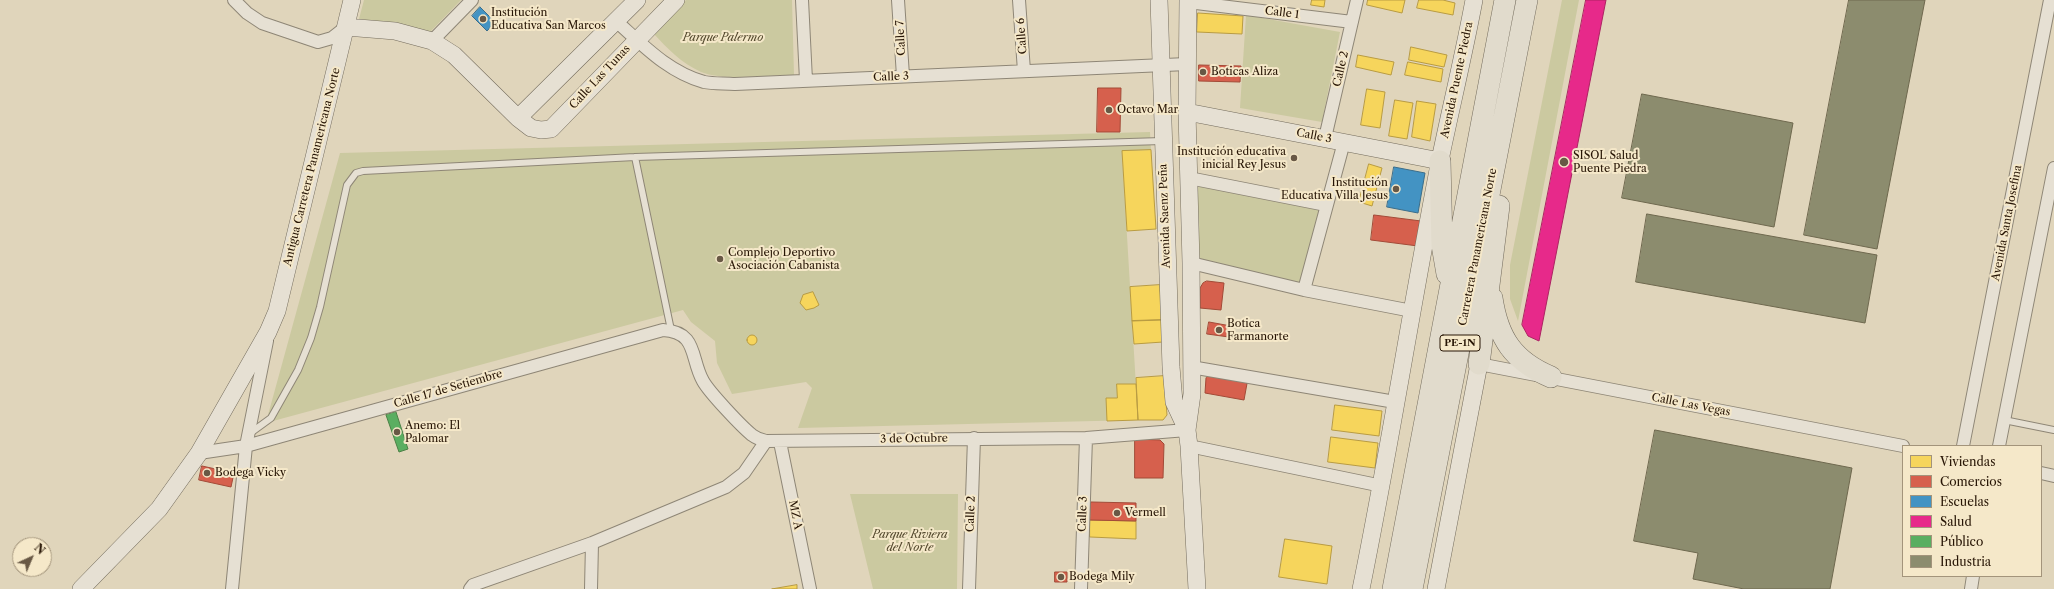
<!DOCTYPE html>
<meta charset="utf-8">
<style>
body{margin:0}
#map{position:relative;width:2054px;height:589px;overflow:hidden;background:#e0d5bb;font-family:"Libre Caslon Text",serif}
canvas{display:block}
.legend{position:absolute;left:1902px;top:445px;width:140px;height:132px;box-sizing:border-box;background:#f5e8c9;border:1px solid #a3947b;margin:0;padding:5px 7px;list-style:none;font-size:12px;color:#271505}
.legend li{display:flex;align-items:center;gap:8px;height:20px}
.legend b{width:20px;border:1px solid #a3947b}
.north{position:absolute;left:12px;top:537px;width:40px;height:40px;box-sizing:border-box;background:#f5e8c9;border:1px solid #a3947b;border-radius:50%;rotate:44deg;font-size:11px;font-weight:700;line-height:16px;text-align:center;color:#271505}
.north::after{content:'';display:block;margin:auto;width:14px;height:18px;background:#685845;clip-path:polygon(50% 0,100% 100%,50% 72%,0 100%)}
</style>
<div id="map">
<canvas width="2054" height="589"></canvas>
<ul class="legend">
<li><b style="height:11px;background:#f6d55c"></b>Viviendas</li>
<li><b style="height:11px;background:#d6604d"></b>Comercios</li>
<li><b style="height:11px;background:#4393c3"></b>Escuelas</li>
<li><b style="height:11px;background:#e7298a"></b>Salud</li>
<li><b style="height:11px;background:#5aae61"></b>Público</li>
<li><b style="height:11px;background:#8c8c6e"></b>Industria</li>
</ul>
<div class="north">N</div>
</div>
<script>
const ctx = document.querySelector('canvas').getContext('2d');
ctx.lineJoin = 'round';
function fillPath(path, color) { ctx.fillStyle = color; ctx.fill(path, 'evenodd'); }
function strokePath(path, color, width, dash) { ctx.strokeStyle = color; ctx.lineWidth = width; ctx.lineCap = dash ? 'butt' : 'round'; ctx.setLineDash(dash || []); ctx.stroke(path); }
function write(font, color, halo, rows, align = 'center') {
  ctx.font = font + ' "Libre Caslon Text",serif'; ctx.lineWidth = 4; ctx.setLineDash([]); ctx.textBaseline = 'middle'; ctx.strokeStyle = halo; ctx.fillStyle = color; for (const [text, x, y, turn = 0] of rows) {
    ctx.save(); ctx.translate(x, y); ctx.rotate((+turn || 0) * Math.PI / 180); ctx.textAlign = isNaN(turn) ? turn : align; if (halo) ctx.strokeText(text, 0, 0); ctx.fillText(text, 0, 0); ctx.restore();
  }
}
fillPath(new Path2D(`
 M364 0H461L430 32 400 24 359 19Z
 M686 0H792L794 75C769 75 723 81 701 72 681 63 667 48 653 33Z
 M1562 0H1579L1518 321 1510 299V265Z
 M1246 15 1340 32 1322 122 1240 108Z
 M1150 132 1151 150 1122 152 1138 420 798 428 812 388 806 382 732 394 717 363 715 341 691 322 683 310 273 421 268 415 340 153Z
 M1182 177 1332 204 1311 287 1182 262Z
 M850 494H958L957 589H873Z`), '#cbc9a0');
const homes = new Path2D(`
 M1312 0H1325L1324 7 1311 5Z
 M1368 0H1405L1402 13 1367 5Z
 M1419 0H1443L1455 3 1453 15 1417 8Z
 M1198 13 1243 16 1242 34 1197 32Z
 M1411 47 1447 55 1444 67 1409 60Z
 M1358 55 1394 62 1391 75 1356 67Z
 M1408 62 1443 69 1441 82 1405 75Z
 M1367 89 1385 92 1380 128 1361 125Z
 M1395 100 1413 103 1407 139 1389 136Z
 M1417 101 1436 104 1430 141 1412 137Z
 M1151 150 1156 229 1127 231 1122 151Z
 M1369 164 1382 168 1372 206 1359 202Z
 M1160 285 1162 320 1132 321 1130 287Z
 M813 292 819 305 814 308 806 310 800 303 803 295Z
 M1162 320 1163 342 1134 344 1132 321Z
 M747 340a5 5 0 1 1 10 0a5 5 0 1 1-10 0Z
 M1164 376 1167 415 1163 420H1138L1136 378Z
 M1117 384H1136L1138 420 1107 421 1106 398H1117Z
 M1335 405 1382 411 1379 436 1332 430Z
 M1331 437 1378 443 1375 468 1328 462Z
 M1090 520 1136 521V539L1090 537Z
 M1285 539 1332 546 1327 584 1279 577Z
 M797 585V589H772Z`);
fillPath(homes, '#f6d55c');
strokePath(homes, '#b89b42', 1);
const shops = new Path2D(`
 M1199 65 1241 66 1240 82 1199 81Z
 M1098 88H1121L1120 132H1097Z
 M1374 215 1421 221 1418 246 1371 240Z
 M1207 281 1224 283 1221 310 1200 308V288L1203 283Z
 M1209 322 1231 326 1229 337 1207 334Z
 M1212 373 1248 378 1244 400 1205 393 1206 378Z
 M1135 439 1160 440 1164 444 1163 478H1135Z
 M202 466 234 473 231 487 199 480Z
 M1091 502 1136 503V521L1090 520Z
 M1055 572H1067V582H1055Z`);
fillPath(shops, '#d6604d');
strokePath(shops, '#a24a37', 1);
const schools = new Path2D(`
 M480 7 495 22 487 31 472 16Z
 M1394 167 1425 173 1418 213 1387 207Z`);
fillPath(schools, '#4393c3');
strokePath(schools, '#3b6d8a', 1);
const health = new Path2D(`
 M1586 0H1606L1539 341 1528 336 1522 325Z`);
fillPath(health, '#e7298a');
strokePath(health, '#ad2362', 1);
const public = new Path2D(`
 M396 412 408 449 399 452 386 415Z`);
fillPath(public, '#5aae61');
strokePath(public, '#4b8045', 1);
const industry = new Path2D(`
 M1849 0H1925L1877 249 1804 235Z
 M1642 94 1793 123 1774 227 1622 198Z
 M1647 214 1877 255 1865 323 1636 282Z
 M1655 430 1852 468 1830 589H1744L1693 579 1698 553 1634 541Z`);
fillPath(industry, '#8c8c6e');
strokePath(industry, '#6e684e', 1);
const lane = new Path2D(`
 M635 157 671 330
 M2004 420 2054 430
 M249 434 271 418 298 370 311 338 320 307 347 185 356 173 363 171 635 157 1162 141`);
const street = new Path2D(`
 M234 0 247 13 262 23 318 42 332 38 346 27
 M802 0 806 80
 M898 0 903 76
 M1019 0 1024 71
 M1188 2 1352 22
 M616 21C643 45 668 72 704 82 714 84 725 83 735 84L1187 64
 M432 41 472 0
 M1325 138 1357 0
 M1189 178 1326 205
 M1191 263 1304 290 1412 311
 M1304 290 1344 142
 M1479 364 1903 446
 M1191 367 1395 402
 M780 442 810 589
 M1189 446 1382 486
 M1963 446 2050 0
 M1999 446 2054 168
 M199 453 246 446 663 330C698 332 690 358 703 381 709 392 741 426 752 435 756 438 761 440 766 441L1086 438 1187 430
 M2041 473 2054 476
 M232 589 246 446 267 341
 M470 589 473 585 592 543 726 487 744 473 766 441
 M591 589 592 543
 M969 589 974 438
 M1081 589 1086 438
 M1971 589 1973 576`);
const secondary = new Path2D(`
 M1159 0 1171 367 1174 402 1187 430 1189 446 1197 589
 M346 27 395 31 432 41 454 55 518 118 531 128 541 130 551 129 676 0
 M1187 112 1440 161
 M518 118 637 0
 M1187 430 1192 394 1191 263 1187 112 1188 0
 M81 589 159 509 199 453 268 332 277 311 352 0
 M1361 589C1390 447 1412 303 1440 160 1451 107 1464 54 1474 0
 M1436 589 1479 364`);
const highway = new Path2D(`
 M1440 161 1442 245 1447 274
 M1492 298C1498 338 1513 361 1551 377
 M1479 364 1499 206
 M1393 589 1505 0
 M1412 589 1527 0`);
strokePath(lane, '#8e8676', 8);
strokePath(street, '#8e8676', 14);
strokePath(secondary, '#746c5d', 18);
strokePath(highway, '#746c5d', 22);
strokePath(lane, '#e6e0d3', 6);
strokePath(street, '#e6e0d3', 12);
strokePath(secondary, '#e6e0d3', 17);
strokePath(highway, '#e1dbcc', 21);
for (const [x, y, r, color] of [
 [483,19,4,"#685845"],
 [1203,72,4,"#685845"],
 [1109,110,4,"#685845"],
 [1294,158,4,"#685845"],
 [1564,162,5,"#685845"],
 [1396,189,4,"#685845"],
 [720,259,4,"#685845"],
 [1219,330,4,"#685845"],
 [397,432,4,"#685845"],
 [207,473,4,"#685845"],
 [1117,513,4,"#685845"],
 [1061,577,4,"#685845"]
]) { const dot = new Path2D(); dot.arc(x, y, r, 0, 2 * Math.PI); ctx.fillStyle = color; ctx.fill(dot); strokePath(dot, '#f5e8c9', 1.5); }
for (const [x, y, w] of [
 [1460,343,40]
]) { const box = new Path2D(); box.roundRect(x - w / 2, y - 8, w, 16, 3); ctx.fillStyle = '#f5e8c9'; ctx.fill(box); strokePath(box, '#271505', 1); }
write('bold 10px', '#271505', null, [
 ["PE-1N",1460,343]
]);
write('11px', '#271505', '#f5e8c9', [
 ["Institución",491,13],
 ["Educativa San Marcos",491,26],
 ["Boticas Aliza",1211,72],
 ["Octavo Mar",1117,110],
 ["Institución educativa",1286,152,"right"],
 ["inicial Rey Jesus",1286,165,"right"],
 ["SISOL Salud",1573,156],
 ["Puente Piedra",1573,169],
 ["Institución",1388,183,"right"],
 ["Educativa Villa Jesus",1388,196,"right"],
 ["Complejo Deportivo",728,253],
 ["Asociación Cabanista",728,266],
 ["Botica",1227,324],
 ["Farmanorte",1227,337],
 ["Anemo: El",405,426],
 ["Palomar",405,439],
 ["Bodega Vicky",215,473],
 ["Vermell",1125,513],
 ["Bodega Mily",1069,577]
], 'left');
write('11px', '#271505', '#f5e8c9', [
 ["Calle 1",1282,13,7],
 ["Calle 6",1022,36,-94],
 ["Calle 7",901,38,-93],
 ["Calle 2",1341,69,-77],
 ["Calle Las Tunas",600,77,-47],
 ["Calle 3",891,77,-2],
 ["Avenida Puente Piedra",1457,80,-78],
 ["Calle 3",1314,136,11],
 ["Antigua Carretera Panamericana Norte",312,167,-76],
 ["Avenida Saenz Peña",1165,216,-92],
 ["Avenida Santa Josefina",2007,223,-79],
 ["Carretera Panamericana Norte",1478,247,-79],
 ["Calle 17 de Setiembre",448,389,-16],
 ["Calle Las Vegas",1691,405,11],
 ["3 de Octubre",914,439,-1],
 ["Calle 2",971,514,-88],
 ["Calle 3",1083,514,-88],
 ["MZ A",795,515,79]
]);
write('italic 11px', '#53482d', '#f5e8c9', [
 ["Parque Palermo",723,38],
 ["Parque Riviera",910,535],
 ["del Norte",910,548]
]);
</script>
